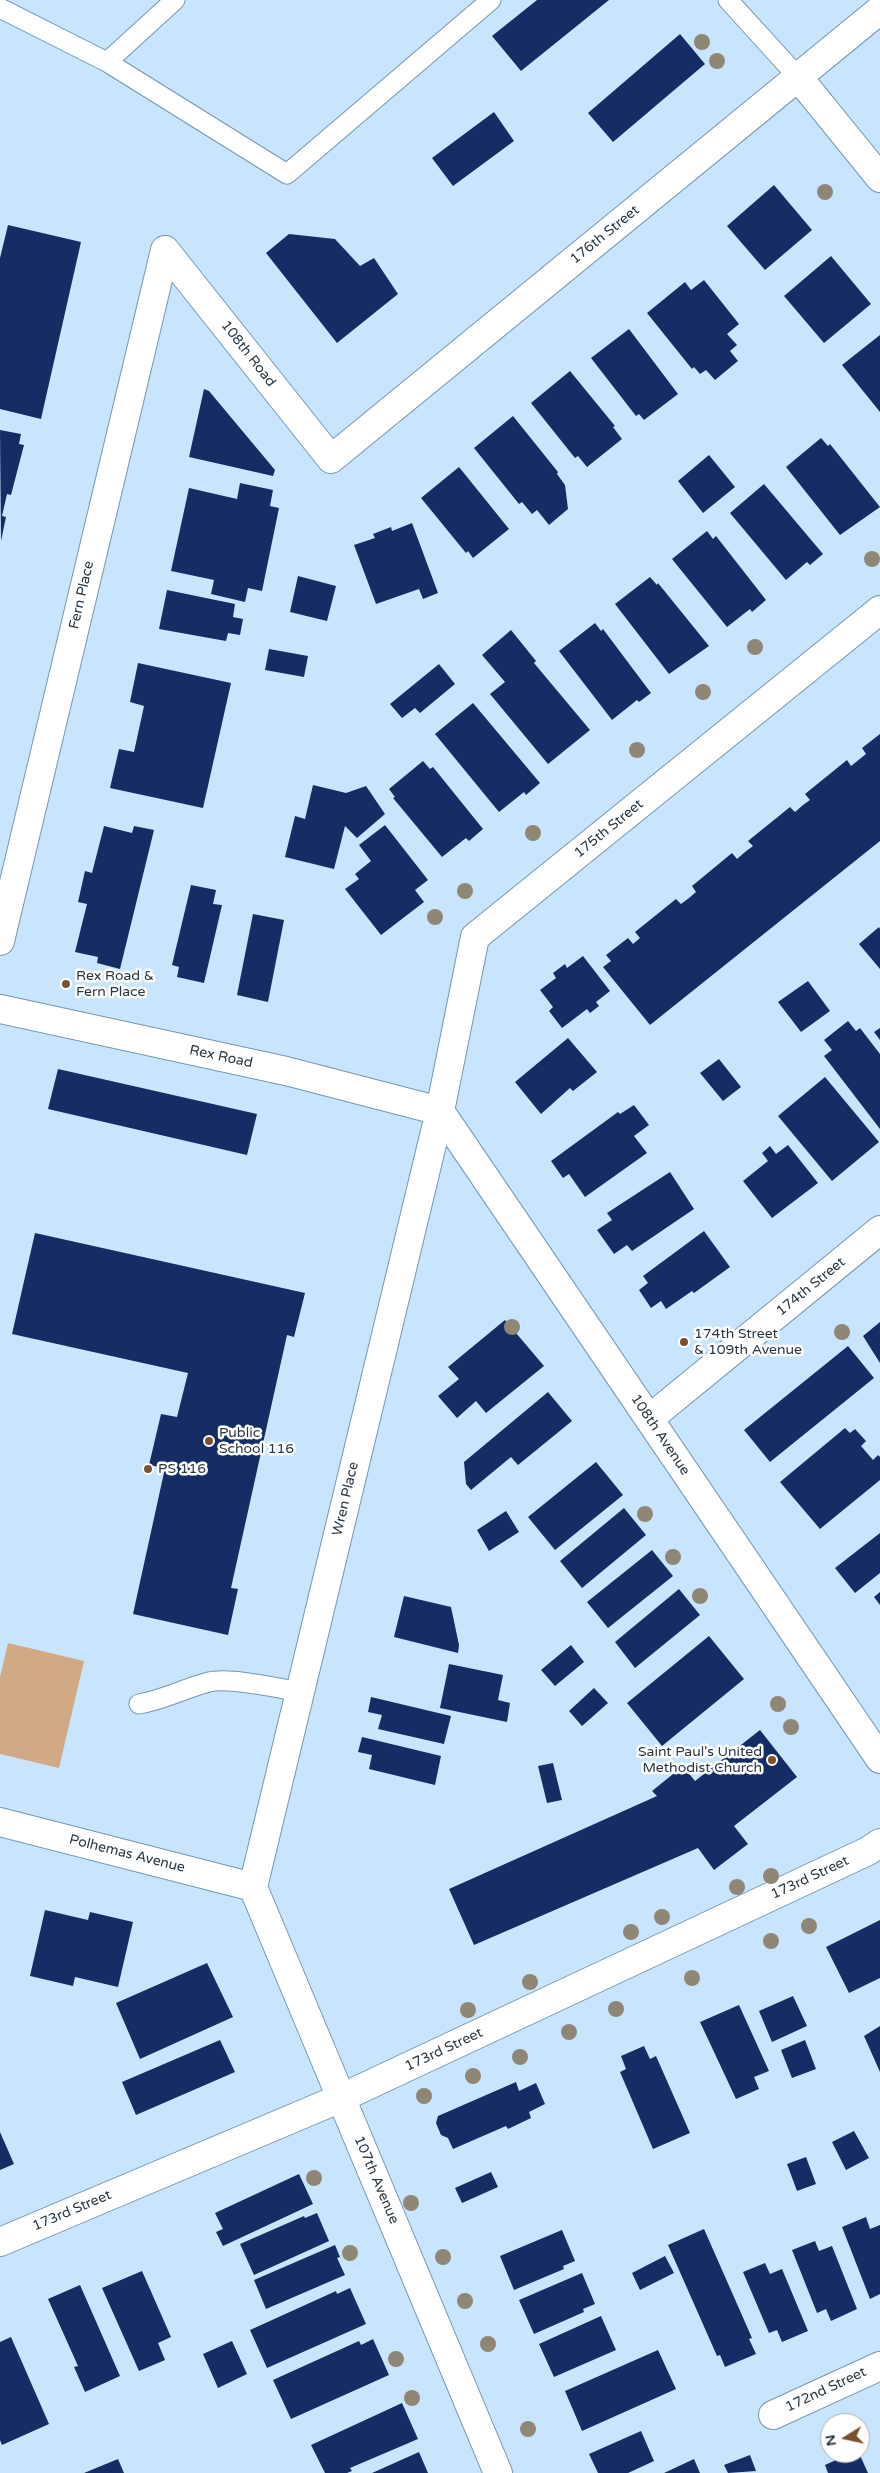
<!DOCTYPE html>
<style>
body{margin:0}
#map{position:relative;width:880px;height:2473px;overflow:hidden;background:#c9e5fd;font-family:"Varela Round",sans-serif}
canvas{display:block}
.north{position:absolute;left:820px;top:2413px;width:50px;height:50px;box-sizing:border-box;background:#fff;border:1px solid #a9afb3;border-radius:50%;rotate:260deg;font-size:14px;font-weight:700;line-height:20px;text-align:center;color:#293742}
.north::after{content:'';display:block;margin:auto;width:18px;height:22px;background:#77522d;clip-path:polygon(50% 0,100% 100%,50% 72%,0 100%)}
</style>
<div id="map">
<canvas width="880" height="2473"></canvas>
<div class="north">N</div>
</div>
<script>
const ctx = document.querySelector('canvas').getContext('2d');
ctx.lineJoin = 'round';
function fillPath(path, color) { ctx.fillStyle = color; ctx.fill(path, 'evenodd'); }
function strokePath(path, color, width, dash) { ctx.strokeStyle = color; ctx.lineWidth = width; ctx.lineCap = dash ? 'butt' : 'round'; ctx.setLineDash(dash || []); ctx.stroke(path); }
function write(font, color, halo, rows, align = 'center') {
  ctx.font = font + ' "Varela Round",sans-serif'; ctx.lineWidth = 5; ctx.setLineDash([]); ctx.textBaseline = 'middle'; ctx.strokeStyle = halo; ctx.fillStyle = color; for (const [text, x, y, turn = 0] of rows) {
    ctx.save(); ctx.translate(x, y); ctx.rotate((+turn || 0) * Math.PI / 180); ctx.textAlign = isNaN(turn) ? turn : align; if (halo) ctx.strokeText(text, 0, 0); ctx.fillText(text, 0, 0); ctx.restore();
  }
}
fillPath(new Path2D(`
 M8 1643 84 1661 59 1768 0 1754V1677Z`), '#d1a985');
fillPath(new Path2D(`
 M537 0H609L521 71 492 36Z
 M680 34 705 64 613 142 588 113Z
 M494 112 514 141 453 186 432 158Z
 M774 185 812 230 765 270 727 226Z
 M8 225 81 242 41 419 0 409V258Z
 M289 234 335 239 360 266 374 258 398 294 337 343 266 253Z
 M831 256 871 304 824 343 784 296Z
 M704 280 739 324 727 334 737 345 730 351 738 361 715 380 706 370 700 374 694 367 692 369 647 313 685 282 691 290Z
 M629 329 678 394 644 420 639 414 636 416 591 358Z
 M880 335V412L842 365Z
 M570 371 615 426 613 427 622 439 587 467 578 456 575 458 531 403Z
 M204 389 209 391 275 470 273 476 189 457Z
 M513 416 558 472 557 474 565 485 568 509 549 525 537 510 532 514 522 502 519 504 474 448Z
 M0 430 21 434 19 444 24 445 11 495 7 494 2 516 6 517 1 541Z
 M821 438 828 446 830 444 880 507 840 535 786 467Z
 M709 455 735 487 703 513 678 481Z
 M459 467 509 529 473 558 468 551 466 553 421 498Z
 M240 483 273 490 270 506 279 508 262 591 248 588 245 602 211 594 214 580 171 571 189 488 237 499Z
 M764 484 823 554 810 565 807 562 786 580 730 513Z
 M412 523 438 593 423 599 419 589 376 604 354 545 375 538 373 534 391 527 392 531Z
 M707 531 713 539 716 536 766 600 752 612 750 609 727 627 672 559Z
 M298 576 336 586 327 621 290 612Z
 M650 577 657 585 658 583 709 646 669 674 615 604Z
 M167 590 235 604 233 617 243 619 240 635 228 633 226 641 159 629Z
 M595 623 601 631 603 629 651 693 639 702 637 700 612 720 559 651Z
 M511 630 536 661 534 663 590 730 548 764 490 694 505 682 482 655Z
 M269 649 308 656 304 677 265 670Z
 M138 663 231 683 203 808 110 788 119 749 134 752 144 706 130 702Z
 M439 664 455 684 420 713 415 708 402 718 390 704Z
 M473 703 540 783 526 795 524 792 499 812 435 734Z
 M880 734V841L650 1025 603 967 611 961 606 955 628 938 633 944 640 938 635 932 676 899 681 904 689 898 696 892 692 886 732 853 737 859 745 852 753 846 748 841 790 807 795 812 803 805 810 800 805 794 847 760 851 766 866 754 862 748Z
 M423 761 430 769 433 767 483 829 469 841 466 838 442 857 393 798 395 797 389 789Z
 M313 785 346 793 366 786 385 814 357 838 345 826 334 869 285 857 295 816 305 819Z
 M385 825 428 880 415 890 424 902 381 935 345 889 359 879 355 874 371 861 359 845Z
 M104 826 132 833 134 826 154 830 120 969 97 963 98 957 75 952 87 904 78 902 85 871 92 873Z
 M191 885 216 890 213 904 222 905 204 983 177 977 179 967 172 965Z
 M253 914 284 920 268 1002 237 995Z
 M879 927 880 929V969L859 944Z
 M583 956 610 991 596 1002 599 1006 590 1013 587 1009 562 1028 549 1011 553 1007 540 990 556 978 553 973 565 964 567 968Z
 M808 981 830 1011 801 1032 778 1002Z
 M848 1021 856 1031 860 1028 880 1054V1129L824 1056 832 1050 824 1040Z
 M880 1028V1040L874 1032Z
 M568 1038 597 1072 573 1091 570 1088 541 1114 515 1082Z
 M719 1059 741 1087 723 1101 700 1073Z
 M58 1069 257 1114 247 1155 48 1109Z
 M825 1077 879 1142 832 1181 778 1116Z
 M634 1105 649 1125 634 1136 647 1153 585 1197 569 1174 563 1178 551 1161 618 1112 620 1114Z
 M788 1145 818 1183 772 1218 743 1181 768 1161 762 1153 770 1146 776 1154Z
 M670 1172 694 1209 632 1251 627 1245 614 1254 597 1230 612 1220 607 1213Z
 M704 1231 730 1267 694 1293 692 1291 666 1309 661 1301 651 1308 639 1290 648 1283 643 1276Z
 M35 1233 305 1293 294 1337 287 1335 231 1588 238 1589 228 1635 133 1614 165 1468 149 1465 161 1414 177 1417 188 1373 12 1334Z
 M505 1320 544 1366 486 1413 476 1401 457 1418 438 1396 459 1379 448 1367Z
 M880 1322V1363L863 1336Z
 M848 1346 874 1378 770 1462 744 1430Z
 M548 1392 572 1421 518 1465 511 1457 471 1490 466 1484 464 1462Z
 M845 1428 850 1433 855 1429 866 1441 861 1446 873 1460 878 1455 880 1457V1480L820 1529 780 1482Z
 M596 1462 623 1495 555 1550 528 1517Z
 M624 1508 646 1535 582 1588 560 1561Z
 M506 1511 519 1532 489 1551 477 1530Z
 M880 1533V1573L855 1593 835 1568Z
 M652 1550 673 1576 608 1628 587 1602Z
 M679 1589 700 1615 635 1668 615 1642Z
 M880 1592V1605L874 1597Z
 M404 1596 451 1607 459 1645 458 1653 394 1637Z
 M709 1636 744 1679 662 1746 627 1703Z
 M571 1645 584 1662 555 1686 541 1670Z
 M449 1664 503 1675 498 1700 510 1703 507 1722 440 1708Z
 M594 1688 608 1703 582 1726 569 1711Z
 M371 1697 451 1716 444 1744 378 1729 382 1715 368 1712Z
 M760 1730 797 1777 734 1826 748 1844 714 1870 698 1848 474 1945 449 1889 657 1796 652 1791 683 1766 695 1781Z
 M362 1737 441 1756 435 1785 369 1769 372 1755 358 1752Z
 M553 1763 562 1800 547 1803 538 1766Z
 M45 1910 88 1920 90 1912 133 1922 118 1987 75 1977 73 1986 30 1976Z
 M880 1920V1978L849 1993 826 1947Z
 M207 1963 233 2017 140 2059 116 2003Z
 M793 1996 807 2026 772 2042 759 2011Z
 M739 2005 769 2071 754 2077 759 2089 736 2099 700 2022Z
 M880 2026V2072L864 2036Z
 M220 2040 235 2072 136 2115 122 2082Z
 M805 2040 816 2069 792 2078 781 2050Z
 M644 2046 650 2059 656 2056 690 2133 653 2149 620 2072 626 2069 621 2056Z
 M516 2082 519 2091 536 2083 545 2104 529 2112 531 2118 508 2129 506 2126 453 2149 448 2138 441 2135 436 2123 438 2116Z
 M854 2131 869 2158 846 2170 832 2142Z
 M0 2132 14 2164 0 2170Z
 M806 2157 816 2184 797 2191 787 2164Z
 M491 2172 498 2187 462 2203 455 2188Z
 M299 2174 313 2204 223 2246 216 2232 223 2229 215 2213Z
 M317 2213 329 2241 254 2275 240 2244 304 2216 305 2218Z
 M866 2217 870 2229 880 2225V2294L870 2299 842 2227Z
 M704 2229 752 2338 749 2339 756 2354 725 2367 720 2355 717 2356 668 2245Z
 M562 2230 575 2261 563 2266 564 2269 514 2290 500 2256Z
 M815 2241 819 2251 832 2246 857 2309 831 2321 826 2309 817 2313 792 2250Z
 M335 2245 340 2257 337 2258 345 2275 266 2309 254 2280Z
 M665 2256 674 2273 640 2290 632 2273Z
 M765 2263 770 2274 782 2269 808 2331 782 2342 777 2330 769 2333 743 2272Z
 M142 2271 171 2337 158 2343 165 2360 139 2371 102 2288Z
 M582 2273 595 2304 583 2309 584 2312 534 2334 519 2300Z
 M80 2285 120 2376 85 2392 74 2367 78 2366 48 2299Z
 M350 2288 366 2324 267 2368 250 2330 336 2291 337 2294Z
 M601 2316 616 2350 554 2377 539 2344Z
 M11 2337 49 2424 2 2445 0 2440V2342Z
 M373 2339 389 2375 291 2419 273 2380 359 2341 361 2345Z
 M232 2341 247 2374 218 2388 203 2354Z
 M658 2350 676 2389 582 2431 565 2391Z
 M402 2403 418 2439 350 2468 352 2471 347 2473H325L311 2445Z
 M641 2431 654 2461 628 2473H598L589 2454Z
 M419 2452 428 2473H372Z
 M851 2453H859L868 2473H828L825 2465Z
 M750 2455 756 2471 728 2473 724 2465Z
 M118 2459 124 2473H84Z
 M694 2459 700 2473H664Z`), '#152c64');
const service = new Path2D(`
 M728 0 798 77
 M0 8 107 62 175 0
 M107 62 287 174 491 0
 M139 1704C164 1700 185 1688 209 1682 229 1677 278 1688 300 1692`);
const minor = new Path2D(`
 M798 77 880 178
 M165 250 331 459 880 10
 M0 941 165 250
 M0 1009 286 1071 440 1111
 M440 1111 880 1759
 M649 1419 880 1230
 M0 1822 253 1887
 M253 1887 440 1111 475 937 880 610
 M253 1887 498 2473
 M0 2242 341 2098 868 1851 880 1843
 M773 2415 880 2366`);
strokePath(service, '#7696b2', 21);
strokePath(minor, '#7696b2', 30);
strokePath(service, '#fff', 19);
strokePath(minor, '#fff', 28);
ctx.fillStyle = '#8f8676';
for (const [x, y] of [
 [702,42],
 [717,61],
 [825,192],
 [872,559],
 [755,647],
 [703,692],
 [637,750],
 [533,833],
 [465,891],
 [435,917],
 [512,1327],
 [842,1332],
 [645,1514],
 [673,1557],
 [700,1596],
 [778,1704],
 [791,1727],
 [771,1876],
 [737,1887],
 [662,1917],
 [809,1926],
 [631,1932],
 [771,1941],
 [692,1978],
 [530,1982],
 [616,2009],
 [468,2010],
 [569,2032],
 [520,2057],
 [473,2076],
 [424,2096],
 [314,2178],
 [411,2203],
 [350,2253],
 [443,2257],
 [465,2301],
 [488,2344],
 [396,2359],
 [412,2398],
 [528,2429]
]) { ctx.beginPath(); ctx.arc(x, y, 8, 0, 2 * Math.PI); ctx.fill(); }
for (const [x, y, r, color] of [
 [66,984,5,"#77522d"],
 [684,1342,5,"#77522d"],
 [209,1441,5,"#77522d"],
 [148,1469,5,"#77522d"],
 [772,1760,5,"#77522d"]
]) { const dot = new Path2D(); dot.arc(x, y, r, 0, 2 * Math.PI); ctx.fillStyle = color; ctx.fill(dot); strokePath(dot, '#fff', 2); }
write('14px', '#293742', '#fff', [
 ["176th Street",605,235,-39],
 ["108th Road",248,354,52],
 ["Fern Place",82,595,-77],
 ["175th Street",609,829,-39],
 ["Rex Road",221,1057,12],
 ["174th Street",811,1287,-39],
 ["108th Avenue",660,1435,56],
 ["Wren Place",346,1499,-77],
 ["Polhemas Avenue",127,1854,14],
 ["173rd Street",810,1878,-25],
 ["173rd Street",444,2050,-25],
 ["107th Avenue",376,2180,67],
 ["173rd Street",72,2211,-23],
 ["172nd Street",826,2390,-25]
]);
write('14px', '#293742', '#fff', [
 ["Rex Road &",76,976],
 ["Fern Place",76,992],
 ["174th Street",694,1334],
 ["& 109th Avenue",694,1350],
 ["Public",219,1433],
 ["School 116",219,1449],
 ["PS 116",158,1469],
 ["Saint Paul's United",762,1752,"right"],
 ["Methodist Church",762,1768,"right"]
], 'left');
</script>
